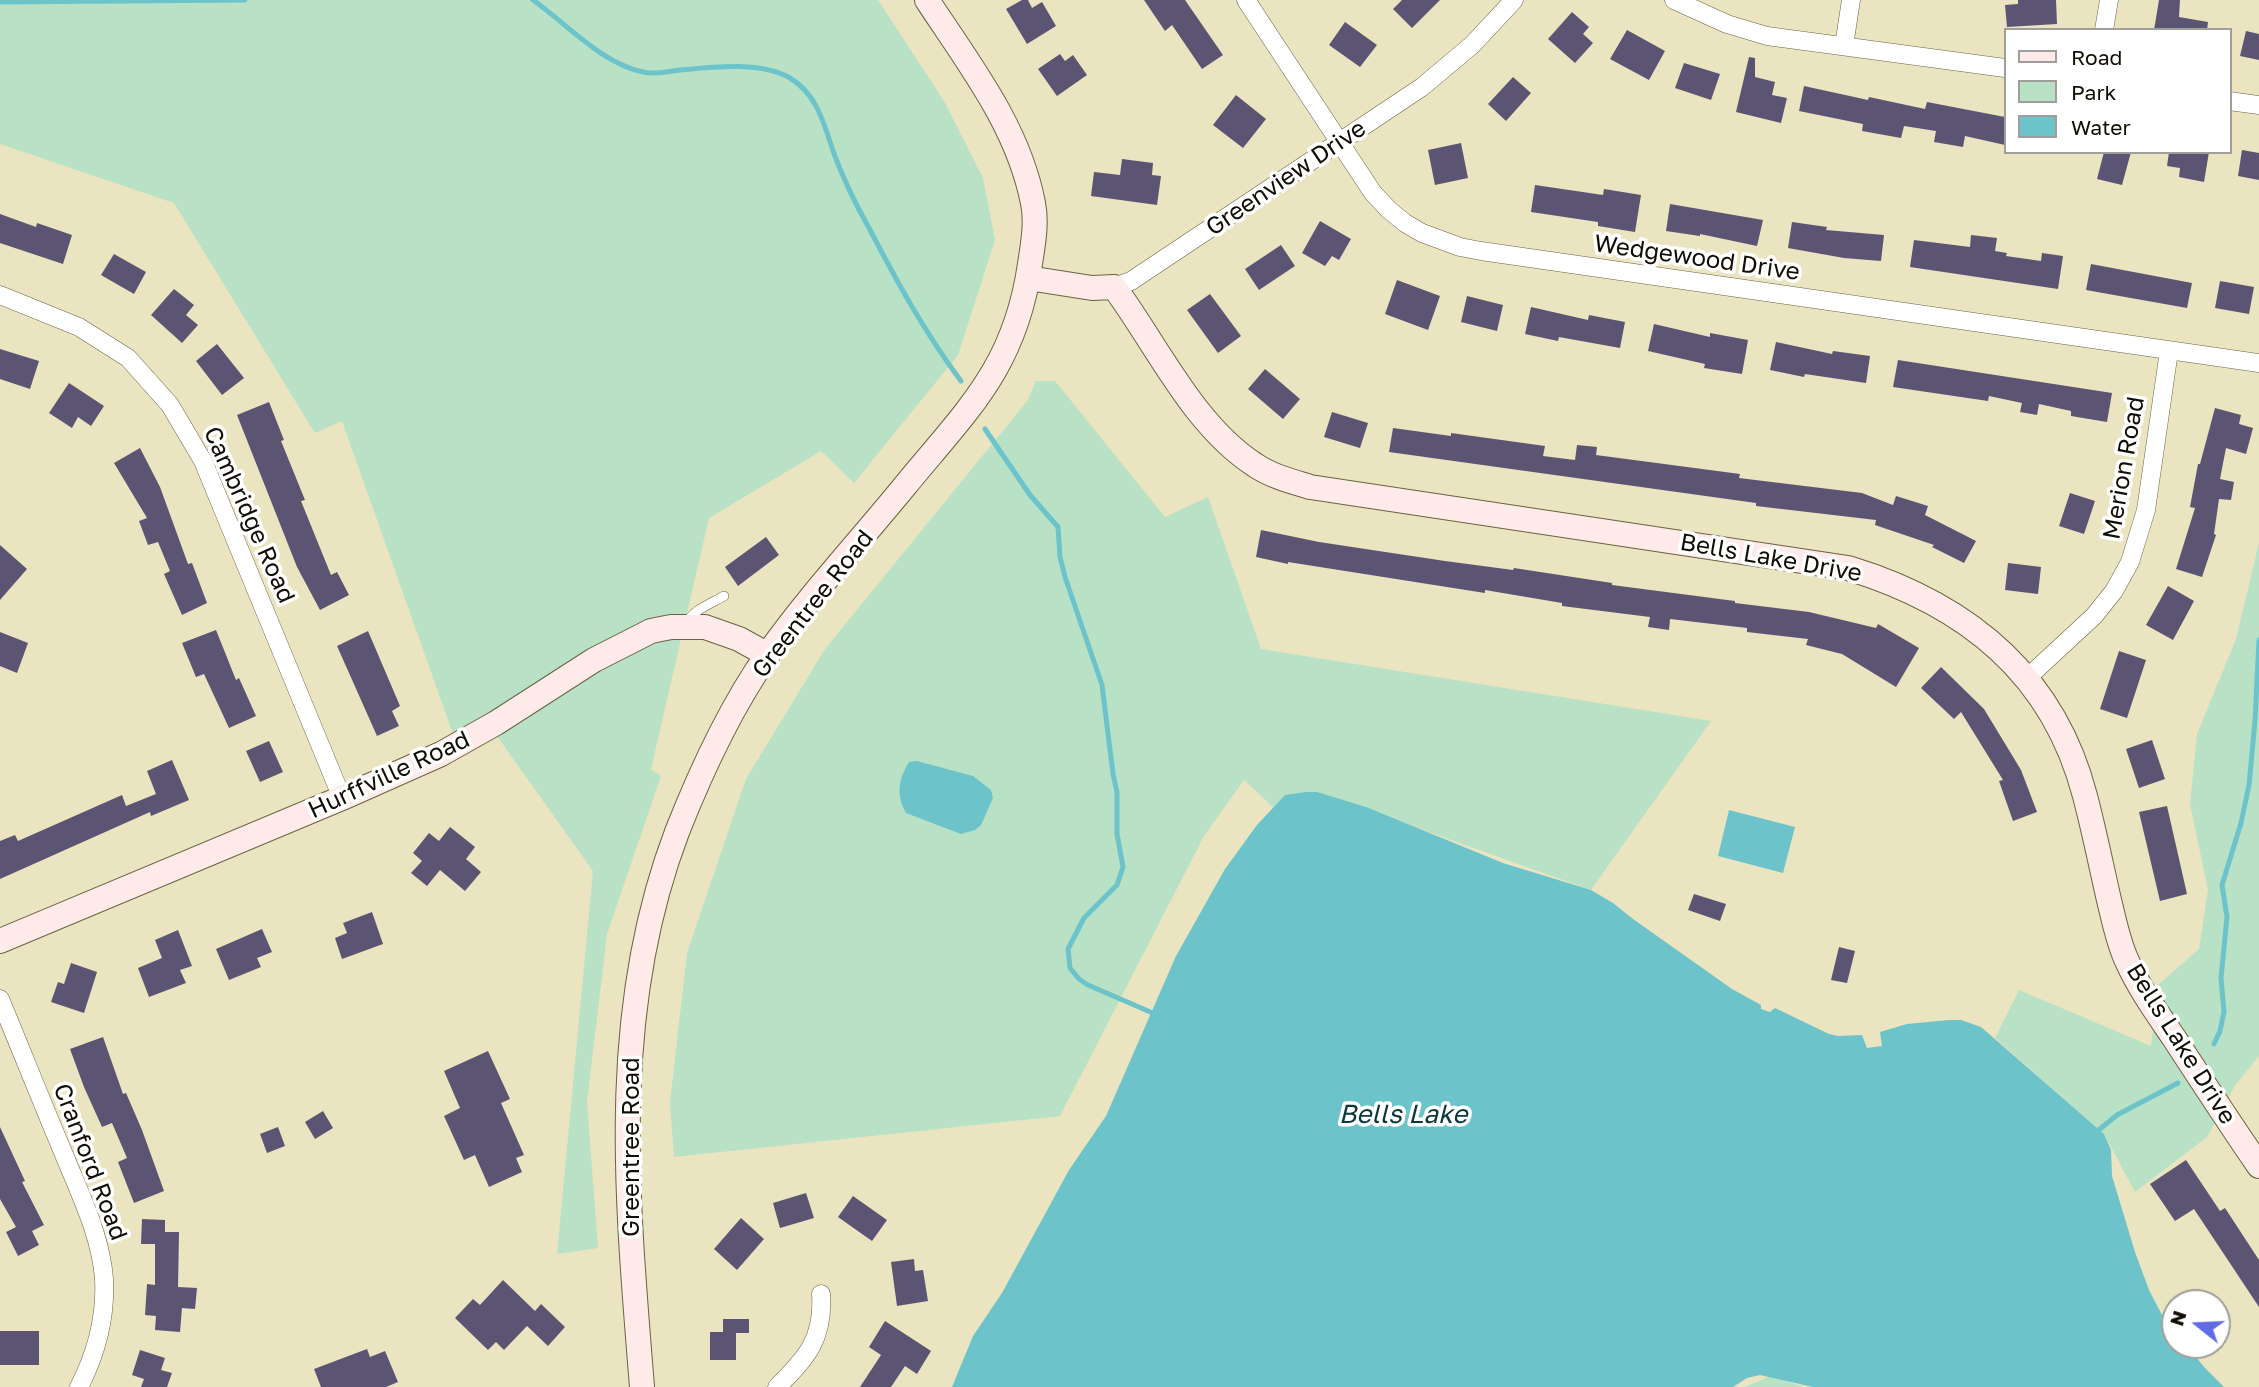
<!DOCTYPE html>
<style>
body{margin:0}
#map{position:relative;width:2259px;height:1387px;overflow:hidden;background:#eae4c0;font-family:"Golos Text",sans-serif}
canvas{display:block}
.legend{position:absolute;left:2004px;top:28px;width:228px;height:126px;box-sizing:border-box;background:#fff;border:2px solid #9f9e9a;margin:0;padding:9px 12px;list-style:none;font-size:21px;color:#100d03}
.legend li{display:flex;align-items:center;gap:14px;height:35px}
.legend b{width:35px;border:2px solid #9f9e9a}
.north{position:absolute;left:2161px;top:1289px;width:70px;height:70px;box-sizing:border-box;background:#fff;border:2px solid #9f9e9a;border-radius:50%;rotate:288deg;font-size:19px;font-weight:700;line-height:28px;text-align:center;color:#100d03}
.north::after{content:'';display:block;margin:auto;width:24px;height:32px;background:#616ce4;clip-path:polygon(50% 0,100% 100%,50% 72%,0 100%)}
</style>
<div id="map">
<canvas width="2259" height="1387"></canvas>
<ul class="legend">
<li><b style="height:9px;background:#feeae8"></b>Road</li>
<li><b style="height:19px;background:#b8e1c6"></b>Park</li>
<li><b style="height:19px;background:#6cc4ca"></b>Water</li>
</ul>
<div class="north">N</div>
</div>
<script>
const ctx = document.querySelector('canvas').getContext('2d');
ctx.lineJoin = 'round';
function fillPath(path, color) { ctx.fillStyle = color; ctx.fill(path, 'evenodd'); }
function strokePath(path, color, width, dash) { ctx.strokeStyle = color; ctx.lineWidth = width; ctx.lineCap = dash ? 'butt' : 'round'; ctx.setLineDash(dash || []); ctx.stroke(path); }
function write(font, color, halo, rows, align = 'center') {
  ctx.font = font + ' "Golos Text",sans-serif'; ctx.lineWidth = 7; ctx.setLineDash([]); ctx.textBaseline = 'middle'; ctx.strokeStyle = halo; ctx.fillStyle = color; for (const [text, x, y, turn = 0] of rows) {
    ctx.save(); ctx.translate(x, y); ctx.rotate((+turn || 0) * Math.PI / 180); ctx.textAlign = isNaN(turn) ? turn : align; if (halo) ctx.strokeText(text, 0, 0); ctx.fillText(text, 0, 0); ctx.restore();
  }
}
fillPath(new Path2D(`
 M0 0H878L944 101 983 178 995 240 958 355 854 483 821 451 709 518 651 769 661 776 607 934 587 1102 598 1248 557 1254 593 871 494 732 458 748 342 421 315 433 174 203 0 144Z
 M1036 381H1055L1165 517 1208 497 1261 649 1711 721 1591 890 1317 792 1274 808 1244 780 1204 836 1060 1116 674 1157 670 1103 687 953 746 779 825 649 1028 400Z
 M2259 543V1056L2234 1087 2207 1137 2135 1192 2104 1134 1995 1038 2019 990 2151 1046 2159 984 2199 949 2208 890 2190 804 2197 734 2236 639Z
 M1771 1376 1805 1387H1745Z`), '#b8e1c6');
fillPath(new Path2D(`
 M917 761 973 776 991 790 993 798 981 825 975 830 961 834 906 813C896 796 898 779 909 762Z
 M1306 792H1317L1366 807 1503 863 1591 890 1613 903 1633 919 1732 989 1761 1005V1009L1770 1012 1775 1008 1829 1034 1838 1036 1862 1035 1867 1048 1882 1046 1880 1032 1907 1024 1949 1020H1961L1981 1027 2104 1134 2111 1150 2112 1176 2135 1252 2149 1290 2161 1313 2175 1331V1345H2186L2205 1368 2224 1387H1813L1760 1375 1747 1378 1733 1387H952L973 1336 1002 1293 1069 1170 1106 1116 1176 956 1225 869 1257 825 1285 795Z
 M1729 810 1795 827 1783 873 1718 856Z`), '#6cc4ca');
strokePath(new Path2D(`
 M533 0C567 24 601 63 643 72 655 75 668 71 680 70 712 67 760 61 790 78 820 96 825 130 836 159 845 182 856 205 868 226 896 280 925 333 961 381
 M0 2 245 0
 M985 429 1030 495 1058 527 1060 557 1065 577 1102 685 1113 774 1117 792V834L1123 867 1117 885 1084 918 1068 949 1070 968 1079 979 1088 985 1155 1014
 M2214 1044 2220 1031 2224 1012 2221 978 2227 917 2222 885 2241 823 2249 785 2255 721 2259 640
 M2095 1133 2117 1115 2178 1083`), '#6cc4ca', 5);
fillPath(new Path2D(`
 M1022 0H1028L1032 8 1042 2 1056 26 1027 44 1006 9Z
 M1144 0H1185L1223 55 1202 69 1172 25 1165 31Z
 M1402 0H1440L1412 28 1393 9Z
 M2018 0H2056L2057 24 2007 27 2005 5 2018 4Z
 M2159 0H2180L2179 17 2208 22 2207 30H2154Z
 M1572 12 1589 27 1583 34 1593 43 1575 63 1548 39Z
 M1345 22 1377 45 1360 67 1329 45Z
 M1627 30 1665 51 1649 80 1610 59Z
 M2246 31 2259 34V60L2240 56Z
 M1060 54 1065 61 1073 55 1087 75 1057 96 1038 69Z
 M1749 57 1755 58V77L1775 82 1772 95 1787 98 1781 123 1736 112Z
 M1684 63 1720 74 1711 100 1675 88Z
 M1513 77 1531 93 1506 121 1488 104Z
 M1804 86 1868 100 1869 97 1925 109 1927 102 2005 117V145L1965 136 1963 147 1934 142 1936 131 1904 126 1901 138 1862 131 1863 124 1799 111Z
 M1236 95 1266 119 1243 148 1213 125Z
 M1461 143 1468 178 1435 185 1428 150Z
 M2242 150 2259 153V180L2238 176Z
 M2104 152H2131L2122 185 2097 179Z
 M2169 152H2209L2204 182 2179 177 2180 168 2167 166Z
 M1122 159 1153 163 1152 175 1161 176 1157 205 1091 196 1094 172 1120 175Z
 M1535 185 1603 195 1604 189 1641 195 1635 232 1598 226V222L1531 212Z
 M1670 204 1763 220 1757 246 1700 234V236L1666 231Z
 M0 214 36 227 37 223 72 235 63 264 0 243Z
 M1320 221 1351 239 1339 260 1332 256 1325 266 1302 253Z
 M1792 222 1827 227 1826 230 1884 235 1881 261 1844 258 1788 248Z
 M1971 235 1997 238 1995 251 2007 253 2006 256 2041 261 2042 253 2063 256 2058 289 1910 267 1914 240 1970 247Z
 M1281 245 1295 266 1259 290 1245 269Z
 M114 254 146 272 134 294 101 275Z
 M2091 264 2192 283 2187 308 2086 290Z
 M1397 280 1440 296 1428 330 1385 314Z
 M2220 281 2254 287 2249 314 2215 308Z
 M174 289 194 305 186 315 198 325 182 343 151 315Z
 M1210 294 1241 336 1218 353 1187 310Z
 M1467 296 1503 305 1497 331 1461 322Z
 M1531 307 1588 320 1589 315 1625 322 1620 348 1559 337 1558 341 1525 334Z
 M1654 324 1710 337V333L1748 340 1742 374 1704 368 1705 364 1648 351Z
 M1776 342 1832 354 1833 351 1870 356 1866 383 1805 374 1804 377 1770 370Z
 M217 344 244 378 222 395 196 361Z
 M0 349 39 361 30 389 0 379Z
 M1898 360 2112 393 2107 422 2071 416V411L2039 404 2037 415 2020 412 2022 403 1989 396 1988 401 1893 387Z
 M1265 369 1300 399 1283 419 1248 389Z
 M69 383 104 406 91 426 78 417 72 428 49 413Z
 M269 402 284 440 281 441 305 500 301 501 331 575 337 572 349 595 320 610 297 567 237 415Z
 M2215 408 2241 415 2239 424 2253 428 2246 454 2226 448 2220 479 2234 482 2231 500 2219 499 2214 534 2216 535 2202 577 2176 569 2195 508 2190 507 2198 464H2200Z
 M1332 412 1368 423 1360 448 1324 437Z
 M1393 428 1451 436V433L1545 446 1543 456 1575 460 1577 445 1597 447 1596 455 1740 474 1739 478 1862 493 1893 505 1896 496 1928 506 1925 515 1976 541 1964 563 1932 547 1934 545 1875 525 1876 520 1756 506V503L1389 452Z
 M140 448 160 487 188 564 192 563 207 603 182 615 164 574 170 571 158 542 148 545 139 521 147 518 114 463Z
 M2070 493 2095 501 2084 534 2059 526Z
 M1261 530 1319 542 1445 561 1513 570 1514 568 1612 583V585L1735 601V603L1809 612 1876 628 1878 624 1919 648 1896 687 1842 654 1806 645 1808 639 1747 632V628L1670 619 1669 630 1648 627 1650 617 1562 606V603L1485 590V593L1288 562V564L1256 557Z
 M766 537 779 555 738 586 725 567Z
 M0 545 27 569 0 600Z
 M2008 563 2041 567 2038 594 2005 590Z
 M2168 586 2194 601 2173 640 2146 625Z
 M216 630 236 680 239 678 256 716 229 728 204 674 196 677 182 643Z
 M368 631 400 706 392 711 399 726 377 736 337 646Z
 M0 632 28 643 17 673 0 666Z
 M2119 651 2146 660 2127 718 2100 709Z
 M1941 667 1984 709 2021 770 2037 812 2013 821 1999 781 2003 780 1961 712 1954 719 1921 688Z
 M2152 740 2165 779 2139 788 2126 749Z
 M269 741 283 772 260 782 246 751Z
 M172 760 189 800 151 816 150 812 0 879V841L15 835 18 841 122 795 126 806 156 794 147 771Z
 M2167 806 2187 894 2160 901 2139 812Z
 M450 827 475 847 466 859 481 872 465 891 440 870 427 886 411 873 422 861 413 853 429 833 439 841Z
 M1694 894 1726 904 1720 921 1688 910Z
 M372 912 383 944 342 959 335 938 347 933 343 923Z
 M262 929 272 952 257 958 261 967 229 980 216 949Z
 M178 930 192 966 180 970 186 983 149 997 138 968 162 958 155 940Z
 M1839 947 1855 951 1847 983 1831 980Z
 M71 963 97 972 84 1013 51 1002 58 982 64 984Z
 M103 1037 123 1094 126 1093 142 1130 164 1191 134 1203 118 1162 127 1158 112 1123 102 1127 84 1087 70 1049Z
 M488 1051 510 1099 501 1103 524 1155 516 1158 522 1172 489 1187 475 1155 464 1160 444 1116 460 1108 444 1071Z
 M323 1111 333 1128 315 1139 305 1122Z
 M0 1127 25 1181 22 1182 44 1225 32 1231 39 1245 18 1256 6 1232 16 1227 0 1199Z
 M278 1127 285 1146 267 1153 260 1134Z
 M2186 1160 2220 1211 2225 1208 2259 1260V1307L2194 1209 2175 1221 2150 1184Z
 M806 1193 814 1218 780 1228 773 1203Z
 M853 1196 887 1220 872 1241 838 1217Z
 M741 1218 764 1239 737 1270 714 1249Z
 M142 1219 165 1220V1232H179L178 1287 197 1288 195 1309 182 1308 180 1332 155 1330 156 1316 145 1315 147 1284 155 1285V1244H141Z
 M914 1259 915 1271 923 1270 928 1301 897 1306 891 1262Z
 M503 1280 535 1311 541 1304 565 1327 548 1346 527 1326 504 1350 496 1342 488 1350 455 1318 473 1299 480 1305Z
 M723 1319H749V1333H736V1360H710V1332H723Z
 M885 1321 931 1351 917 1374 905 1366 891 1387H860L881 1355 869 1347Z
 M0 1331H39V1365H0Z
 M367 1349 370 1357 385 1351 398 1382 386 1387H321L314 1369Z
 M140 1350 165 1358 161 1370 172 1373 167 1387H141L144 1379 132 1375Z`), '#5b5573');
const lane = new Path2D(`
 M686 624C691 611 712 603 724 596`);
const street = new Path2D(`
 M1246 0 1373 193 1389 210 1405 223 1422 233 1460 247 1481 251 2259 363
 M1674 0 1727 24 1767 36 2005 68
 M2104 30 2109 0
 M1844 46 1851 0
 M2229 101 2259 105
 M1114 287 1131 281 1422 87 1472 45 1514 0
 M0 295 79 327 128 358 170 405 203 461 342 798
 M2027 678 2094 616 2114 591 2130 562 2146 510 2169 351
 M0 999C22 1052 43 1105 65 1157 81 1196 101 1237 104 1279 106 1317 96 1354 79 1387
 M777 1387C807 1358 824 1338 821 1294`);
const secondary = new Path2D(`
 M1028 278 1092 288 1114 287C1157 345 1193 425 1255 465 1271 476 1291 481 1310 487L1848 568C1966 604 2053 673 2085 796 2094 830 2101 865 2109 900 2114 920 2118 942 2127 961 2139 988 2157 1013 2174 1038 2202 1081 2230 1124 2259 1166
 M0 941 342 798 441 754 496 723 594 660 651 631 671 627H705L739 639 768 655
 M642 1387C627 1199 608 1013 677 832 701 771 730 708 768 654 809 596 859 542 904 487 967 410 1015 368 1030 264 1033 244 1037 223 1033 203 1018 126 969 64 927 0`);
strokePath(lane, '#696343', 10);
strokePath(street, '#696343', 19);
strokePath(secondary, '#696343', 26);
strokePath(lane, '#fff', 9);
strokePath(street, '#fff', 18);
strokePath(secondary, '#feeae8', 24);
write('24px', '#100d03', '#fff', [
 ["Greenview Drive",1286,178,-34],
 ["Wedgewood Drive",1697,258,8],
 ["Merion Road",2124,468,-80],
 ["Cambridge Road",249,515,66],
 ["Bells Lake Drive",1771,558,10],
 ["Greentree Road",813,604,-52],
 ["Hurffville Road",389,775,-25],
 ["Bells Lake Drive",2181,1044,58],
 ["Greentree Road",631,1147,-90],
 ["Cranford Road",90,1162,69]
]);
write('italic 26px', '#0c383b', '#fff', [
 ["Bells Lake",1403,1115]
]);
</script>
